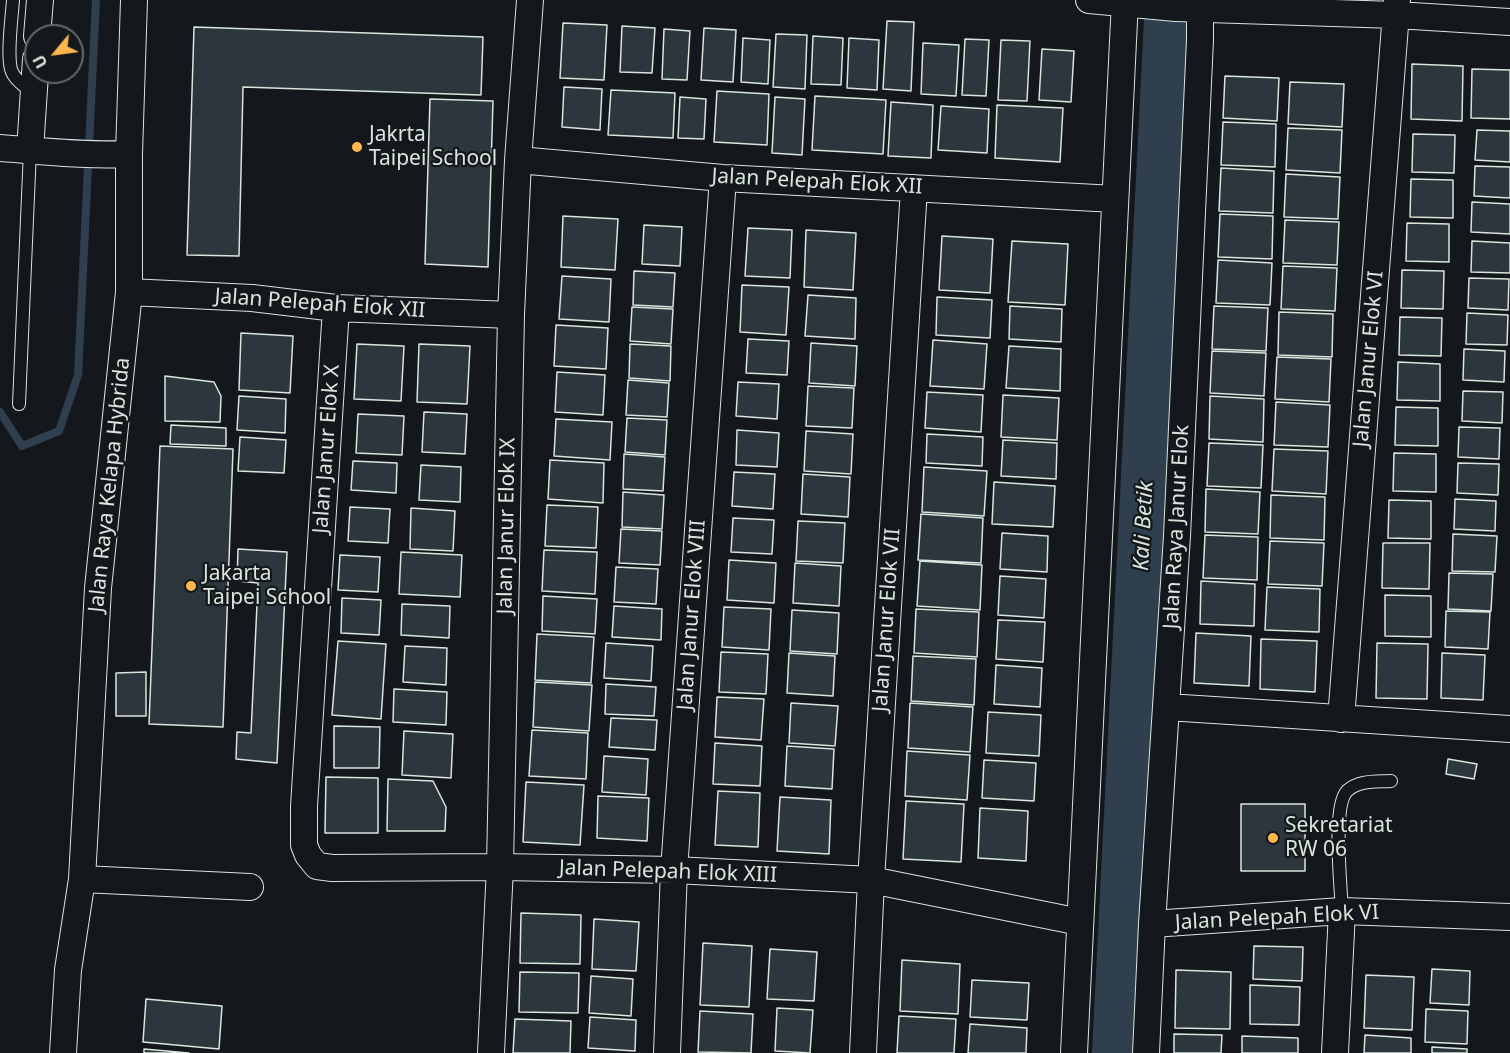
<!DOCTYPE html>
<style>
body{margin:0}
#map{position:relative;width:1510px;height:1053px;overflow:hidden;background:#14181c;font-family:"Noto Sans",sans-serif}
canvas{display:block}
.north{position:absolute;left:24px;top:24px;width:60px;height:60px;box-sizing:border-box;background:#14181c;border:2px solid #626a69;border-radius:50%;rotate:241deg;font-size:16px;font-weight:700;line-height:24px;text-align:center;color:#d8e6dc}
.north::after{content:'';display:block;margin:auto;width:21px;height:27px;background:#ffb74d;clip-path:polygon(50% 0,100% 100%,50% 72%,0 100%)}
</style>
<div id="map">
<canvas width="1510" height="1053"></canvas>
<div class="north">U</div>
</div>
<script>
const ctx = document.querySelector('canvas').getContext('2d');
ctx.lineJoin = 'round';
function strokePath(path, color, width, dash) { ctx.strokeStyle = color; ctx.lineWidth = width; ctx.lineCap = dash ? 'butt' : 'round'; ctx.setLineDash(dash || []); ctx.stroke(path); }
function fillPath(path, color) { ctx.fillStyle = color; ctx.fill(path, 'evenodd'); }
function write(font, color, halo, rows, align = 'center') {
  ctx.font = font + ' "Noto Sans",sans-serif'; ctx.lineWidth = 4.5; ctx.setLineDash([]); ctx.textBaseline = 'middle'; ctx.strokeStyle = halo; ctx.fillStyle = color; for (const [text, x, y, turn = 0] of rows) {
    ctx.save(); ctx.translate(x, y); ctx.rotate((+turn || 0) * Math.PI / 180); ctx.textAlign = isNaN(turn) ? turn : align; if (halo) ctx.strokeText(text, 0, 0); ctx.fillText(text, 0, 0); ctx.restore();
  }
}
strokePath(new Path2D(`
 M0 412 22 446 59 431 78 375 96 0`), '#2f3f4d', 8);
strokePath(new Path2D(`
 M1117 1053 1170 0`), '#2f3f4d', 50);
const building = new Path2D(`
 M887 21 914 22 911 91 883 89Z
 M563 23 607 25 604 80 560 78Z
 M622 26 655 28 652 73 620 72Z
 M194 27 483 37 481 95 243 87 239 256 187 255Z
 M704 28 736 30 733 82 701 80Z
 M664 29 690 31 687 80 662 79Z
 M776 34 807 35 805 89 773 87Z
 M813 36 843 38 841 85 811 84Z
 M743 38 770 40 768 84 741 82Z
 M849 38 879 40 877 90 847 88Z
 M965 39 989 40 986 96 962 95Z
 M1001 40 1030 41 1027 101 998 100Z
 M923 43 959 45 956 96 921 94Z
 M1042 49 1074 51 1071 102 1039 100Z
 M1412 64 1463 66 1462 121 1411 119Z
 M1472 69 1510 70V119L1471 118Z
 M1225 76 1279 78 1277 121 1223 118Z
 M1290 82 1344 84 1342 127 1288 124Z
 M564 87 602 89 600 130 562 127Z
 M611 90 675 93 673 138 608 135Z
 M717 91 769 94 767 145 714 142Z
 M815 96 886 100 883 154 812 150Z
 M680 97 706 99 704 139 678 138Z
 M775 97 805 99 802 155 772 153Z
 M430 99 493 101 488 267 425 264Z
 M891 102 933 105 931 158 888 156Z
 M997 105 1063 108 1060 162 995 158Z
 M941 106 989 109 987 153 938 150Z
 M1223 122 1276 124 1275 167 1221 165Z
 M1288 128 1342 130 1340 173 1286 170Z
 M1477 130 1510 131V162L1475 160Z
 M1413 134 1455 135 1454 173 1412 172Z
 M1475 166 1510 167V198L1474 196Z
 M1221 168 1274 171 1273 213 1219 211Z
 M1286 174 1340 177 1338 219 1284 217Z
 M1411 179 1453 180V218L1410 217Z
 M1472 202 1510 204V234L1471 232Z
 M1220 214 1273 216 1272 259 1218 257Z
 M563 216 618 219 615 270 561 267Z
 M1285 220 1339 222 1337 265 1283 263Z
 M1407 223 1449 224V262L1406 261Z
 M644 225 682 227 680 266 642 264Z
 M748 228 792 230 790 278 745 276Z
 M806 230 856 233 853 290 804 287Z
 M942 236 993 239 990 293 939 290Z
 M1012 241 1068 244 1065 305 1008 302Z
 M1472 241 1510 243V273L1471 272Z
 M1218 260 1272 263 1270 305 1216 303Z
 M1283 266 1337 268 1335 311 1281 309Z
 M1402 270 1444 271 1443 309 1401 308Z
 M634 271 675 273 673 307 633 305Z
 M562 276 611 279 609 322 559 319Z
 M1469 278 1509 279 1508 310 1468 308Z
 M742 285 789 287 786 335 740 332Z
 M808 295 856 298 855 339 805 336Z
 M937 297 992 300 990 338 936 335Z
 M1010 306 1062 309 1061 342 1009 339Z
 M1214 306 1268 308 1266 351 1212 349Z
 M632 307 673 309 671 344 630 341Z
 M1279 312 1333 314 1332 357 1278 355Z
 M1467 313 1508 315 1507 345 1466 344Z
 M1400 317 1442 318 1441 356 1399 355Z
 M556 325 608 328 606 369 554 366Z
 M241 333 293 336 290 393 239 390Z
 M748 339 789 341 787 375 746 373Z
 M933 340 987 344 984 389 930 386Z
 M811 343 857 346 855 386 809 383Z
 M357 344 404 346 401 401 354 399Z
 M419 344 470 346 467 404 417 402Z
 M630 344 671 346 670 381 629 378Z
 M1009 346 1061 349 1060 391 1006 388Z
 M1464 349 1505 351 1504 382 1463 380Z
 M1212 351 1266 353 1264 396 1210 393Z
 M1277 357 1331 359 1329 402 1275 399Z
 M1398 362 1440 364V401L1397 400Z
 M557 372 605 375 603 415 555 412Z
 M165 376 214 382 221 396 220 422 165 421Z
 M628 380 669 383 667 417 626 415Z
 M738 382 779 384 777 419 736 416Z
 M808 386 854 388 852 428 806 426Z
 M1463 391 1503 392 1502 423 1462 421Z
 M927 392 983 395 981 432 925 428Z
 M1003 395 1059 398 1057 440 1001 437Z
 M239 396 286 399 285 433 237 430Z
 M1210 396 1264 399 1263 442 1209 439Z
 M1276 402 1330 405 1328 447 1274 445Z
 M1396 407 1438 408V446L1395 445Z
 M424 412 467 414 465 454 422 452Z
 M358 414 404 416 402 455 356 453Z
 M627 418 667 420 665 455 625 452Z
 M556 419 612 422 610 460 554 456Z
 M171 425 226 428V446L170 444Z
 M1459 427 1500 428 1499 459 1458 457Z
 M737 430 779 433 777 467 736 465Z
 M806 431 853 434 851 474 804 471Z
 M927 434 983 437 982 466 926 463Z
 M240 437 286 440 284 473 238 471Z
 M1003 440 1057 443 1056 479 1001 476Z
 M1209 443 1263 445 1261 488 1207 486Z
 M160 446 233 449 223 727 149 724Z
 M1274 449 1328 451 1326 494 1272 491Z
 M1394 453 1436 454V492L1393 491Z
 M624 454 665 457 663 491 623 489Z
 M550 460 604 463 603 503 548 499Z
 M353 461 397 463 396 493 351 490Z
 M1458 463 1499 464 1498 495 1457 493Z
 M421 465 461 467 460 502 419 500Z
 M924 467 987 471 984 516 922 512Z
 M734 472 775 474 773 509 732 506Z
 M803 474 850 477 848 517 801 514Z
 M994 482 1055 486 1053 527 992 524Z
 M1206 489 1260 492 1258 534 1205 532Z
 M623 492 664 495 662 529 622 527Z
 M1271 495 1325 497 1324 540 1270 538Z
 M1455 499 1496 501 1495 531 1454 529Z
 M1389 500 1431 501V539L1388 538Z
 M547 505 598 507 596 548 545 546Z
 M350 507 390 509 388 543 348 541Z
 M411 508 455 511 453 551 410 549Z
 M921 514 983 518 981 563 918 560Z
 M733 518 774 520 772 554 731 552Z
 M798 521 845 523 843 563 796 561Z
 M621 529 662 531 660 565 619 563Z
 M1002 533 1048 536 1047 572 1000 569Z
 M1453 534 1497 536 1495 572 1452 571Z
 M1205 535 1258 537 1257 580 1203 578Z
 M1270 541 1324 543 1322 586 1268 584Z
 M1383 543H1430L1429 589 1382 588Z
 M238 549 287 552 277 763 236 759 237 732 251 733 258 583 237 581Z
 M544 550 597 552 595 594 542 591Z
 M401 552 462 555 460 597 399 594Z
 M340 555 380 557 378 592 338 590Z
 M729 560 776 563 774 603 727 600Z
 M920 561 982 565 980 610 917 606Z
 M795 563 841 566 839 606 793 603Z
 M616 567 658 569 656 604 614 602Z
 M1449 573 1493 574 1491 611 1448 609Z
 M1000 576 1046 579 1044 618 998 615Z
 M1201 581 1255 584 1254 626 1200 624Z
 M1267 587 1320 589 1319 632 1265 630Z
 M1385 595 1431 596V637L1385 636Z
 M543 596 597 599 595 634 542 631Z
 M342 598 381 600 379 635 341 633Z
 M402 604 450 606 449 638 401 635Z
 M614 606 662 609 661 640 612 637Z
 M724 607 771 609 769 650 722 647Z
 M916 609 979 612 977 657 914 653Z
 M792 610 839 613 837 654 790 651Z
 M1446 611 1490 612 1488 649 1445 647Z
 M998 620 1045 622 1043 662 996 659Z
 M1196 633 1251 636 1249 686 1194 683Z
 M537 634 594 637 591 683 535 680Z
 M1261 639 1317 641 1315 692 1260 689Z
 M338 641 386 644 381 719 332 715Z
 M606 643 653 646 651 681 604 678Z
 M1377 643 1428 644 1427 699 1376 698Z
 M405 646 447 648 446 685 403 682Z
 M721 652 768 654 766 694 719 692Z
 M789 653 835 656 833 696 787 693Z
 M1442 653 1485 655 1483 700 1441 698Z
 M913 656 976 659 974 705 911 701Z
 M996 665 1042 668 1040 707 994 704Z
 M146 672V716H116V673Z
 M535 682 592 685 589 731 533 727Z
 M606 684 656 687 654 716 605 714Z
 M394 689 447 692 446 725 393 722Z
 M717 697 764 699 761 740 715 737Z
 M791 703 838 706 835 746 789 743Z
 M910 703 973 707 970 752 908 748Z
 M988 712 1041 715 1039 756 986 753Z
 M611 718 657 720 655 750 609 747Z
 M334 726 380 727 379 768H334Z
 M532 730 588 733 586 779 529 776Z
 M404 731 453 734 451 778 402 775Z
 M715 743 762 746 760 786 713 784Z
 M787 746 834 749 832 789 785 786Z
 M907 751 970 755 967 800 905 796Z
 M604 756 648 759 646 795 602 792Z
 M1448 759 1477 764 1474 779 1446 774Z
 M984 760 1036 763 1034 801 982 798Z
 M326 777 378 778V833H325Z
 M388 779 433 781 446 807 445 831H387Z
 M526 782 584 785 580 845 523 842Z
 M718 791 760 793 758 847 715 845Z
 M598 796 649 798 647 841 597 838Z
 M780 797 831 800 829 854 777 851Z
 M906 801 964 804 961 862 903 859Z
 M1241 804H1305V871H1241Z
 M980 808 1028 811 1026 861 978 858Z
 M521 913 581 915 580 964 520 963Z
 M594 919 639 922 636 971 592 969Z
 M703 943 752 946 749 1007 700 1005Z
 M1254 946 1303 947 1302 981 1253 979Z
 M770 949 817 952 814 1001 767 999Z
 M902 960 960 964 958 1014 900 1011Z
 M1432 969 1470 971 1469 1005 1430 1003Z
 M1176 970 1231 972 1230 1029 1175 1028Z
 M520 972 579 973 578 1013 519 1012Z
 M1366 975 1414 977 1412 1030 1364 1028Z
 M591 976 633 979 631 1016 589 1013Z
 M972 980 1029 983 1027 1020 970 1017Z
 M1250 985 1300 987 1299 1025 1250 1024Z
 M146 999 222 1006 219 1049 143 1042Z
 M777 1008 813 1010 810 1053 775 1051Z
 M1426 1009 1468 1011 1467 1044 1425 1042Z
 M700 1011 753 1014 751 1053 698 1052Z
 M899 1016 956 1019 954 1053H897Z
 M590 1017 636 1020 635 1051 588 1048Z
 M515 1019 571 1021 570 1053H513Z
 M970 1024 1027 1028 1026 1053H968Z
 M1174 1034 1222 1035 1221 1053H1174Z
 M1365 1035 1411 1038V1053H1364Z
 M1242 1036 1298 1038V1053H1242Z
 M1432 1047 1467 1049V1053H1432Z
 M144 1049 189 1053H144Z`);
fillPath(building, '#2c363c');
strokePath(building, '#d8e6dc', 1.5);
const service = new Path2D(`
 M13 0C12 16 6 59 12 72 16 81 26 87 33 92
 M19 404 30 150
 M1342 911C1341 888 1332 806 1347 791 1359 780 1376 782 1391 781`);
const minor = new Path2D(`
 M1089 0 1176 8 1396 15 1510 22
 M37 36 40 0
 M0 148C43 151 86 156 129 154
 M30 150 36 59
 M518 160 723 178 1115 199
 M129 292 252 298 336 308 511 315
 M336 308 304 806V845L308 855 317 866 332 868 500 867 674 870 871 880 1080 922
 M1167 707 1510 729
 M1341 719 1397 0
 M82 879 250 887
 M1152 924 1342 911 1510 917
 M63 1053 68 970 82 879 98 588 129 292V154L134 0
 M491 1053 500 867 511 315 518 160 530 0
 M667 1053 674 870 723 178
 M863 1053 871 880 914 188
 M1074 1053 1125 0
 M1146 1053 1152 924 1177 536 1200 40V0
 M1335 1053 1342 911`);
strokePath(service, '#d8e6dc', 14);
strokePath(minor, '#d8e6dc', 28);
strokePath(service, '#14181c', 12);
strokePath(minor, '#14181c', 26);
for (const [x, y, r, color] of [
 [357,147,6,"#ffb74d"],
 [191,586,6,"#ffb74d"],
 [1273,838,6,"#ffb74d"]
]) { const dot = new Path2D(); dot.arc(x, y, r, 0, 2 * Math.PI); ctx.fillStyle = color; ctx.fill(dot); strokePath(dot, '#14181c', 2); }
write('21px', '#d8e6dc', '#14181c', [
 ["Jakrta",369,135],
 ["Taipei School",369,159],
 ["Jakarta",203,574],
 ["Taipei School",203,598],
 ["Sekretariat",1285,826],
 ["RW 06",1285,850]
], 'left');
write('21px', '#d8e6dc', '#14181c', [
 ["Jalan Pelepah Elok XII",817,182,3],
 ["Jalan Pelepah Elok XII",320,304,4],
 ["Jalan Janur Elok VI",1369,359,-85],
 ["Jalan Janur Elok X",327,449,-86],
 ["Jalan Raya Kelapa Hybrida",110,485,-84],
 ["Jalan Janur Elok IX",507,526,-89],
 ["Jalan Raya Janur Elok",1177,527,-87],
 ["Jalan Janur Elok VIII",692,615,-86],
 ["Jalan Janur Elok VII",887,620,-86],
 ["Jalan Pelepah Elok XIII",668,872,2],
 ["Jalan Pelepah Elok VI",1277,918,-3]
]);
write('italic 22px', '#d8e6dc', '#14181c', [
 ["Kali Betik",1144,526,-87]
]);
</script>
